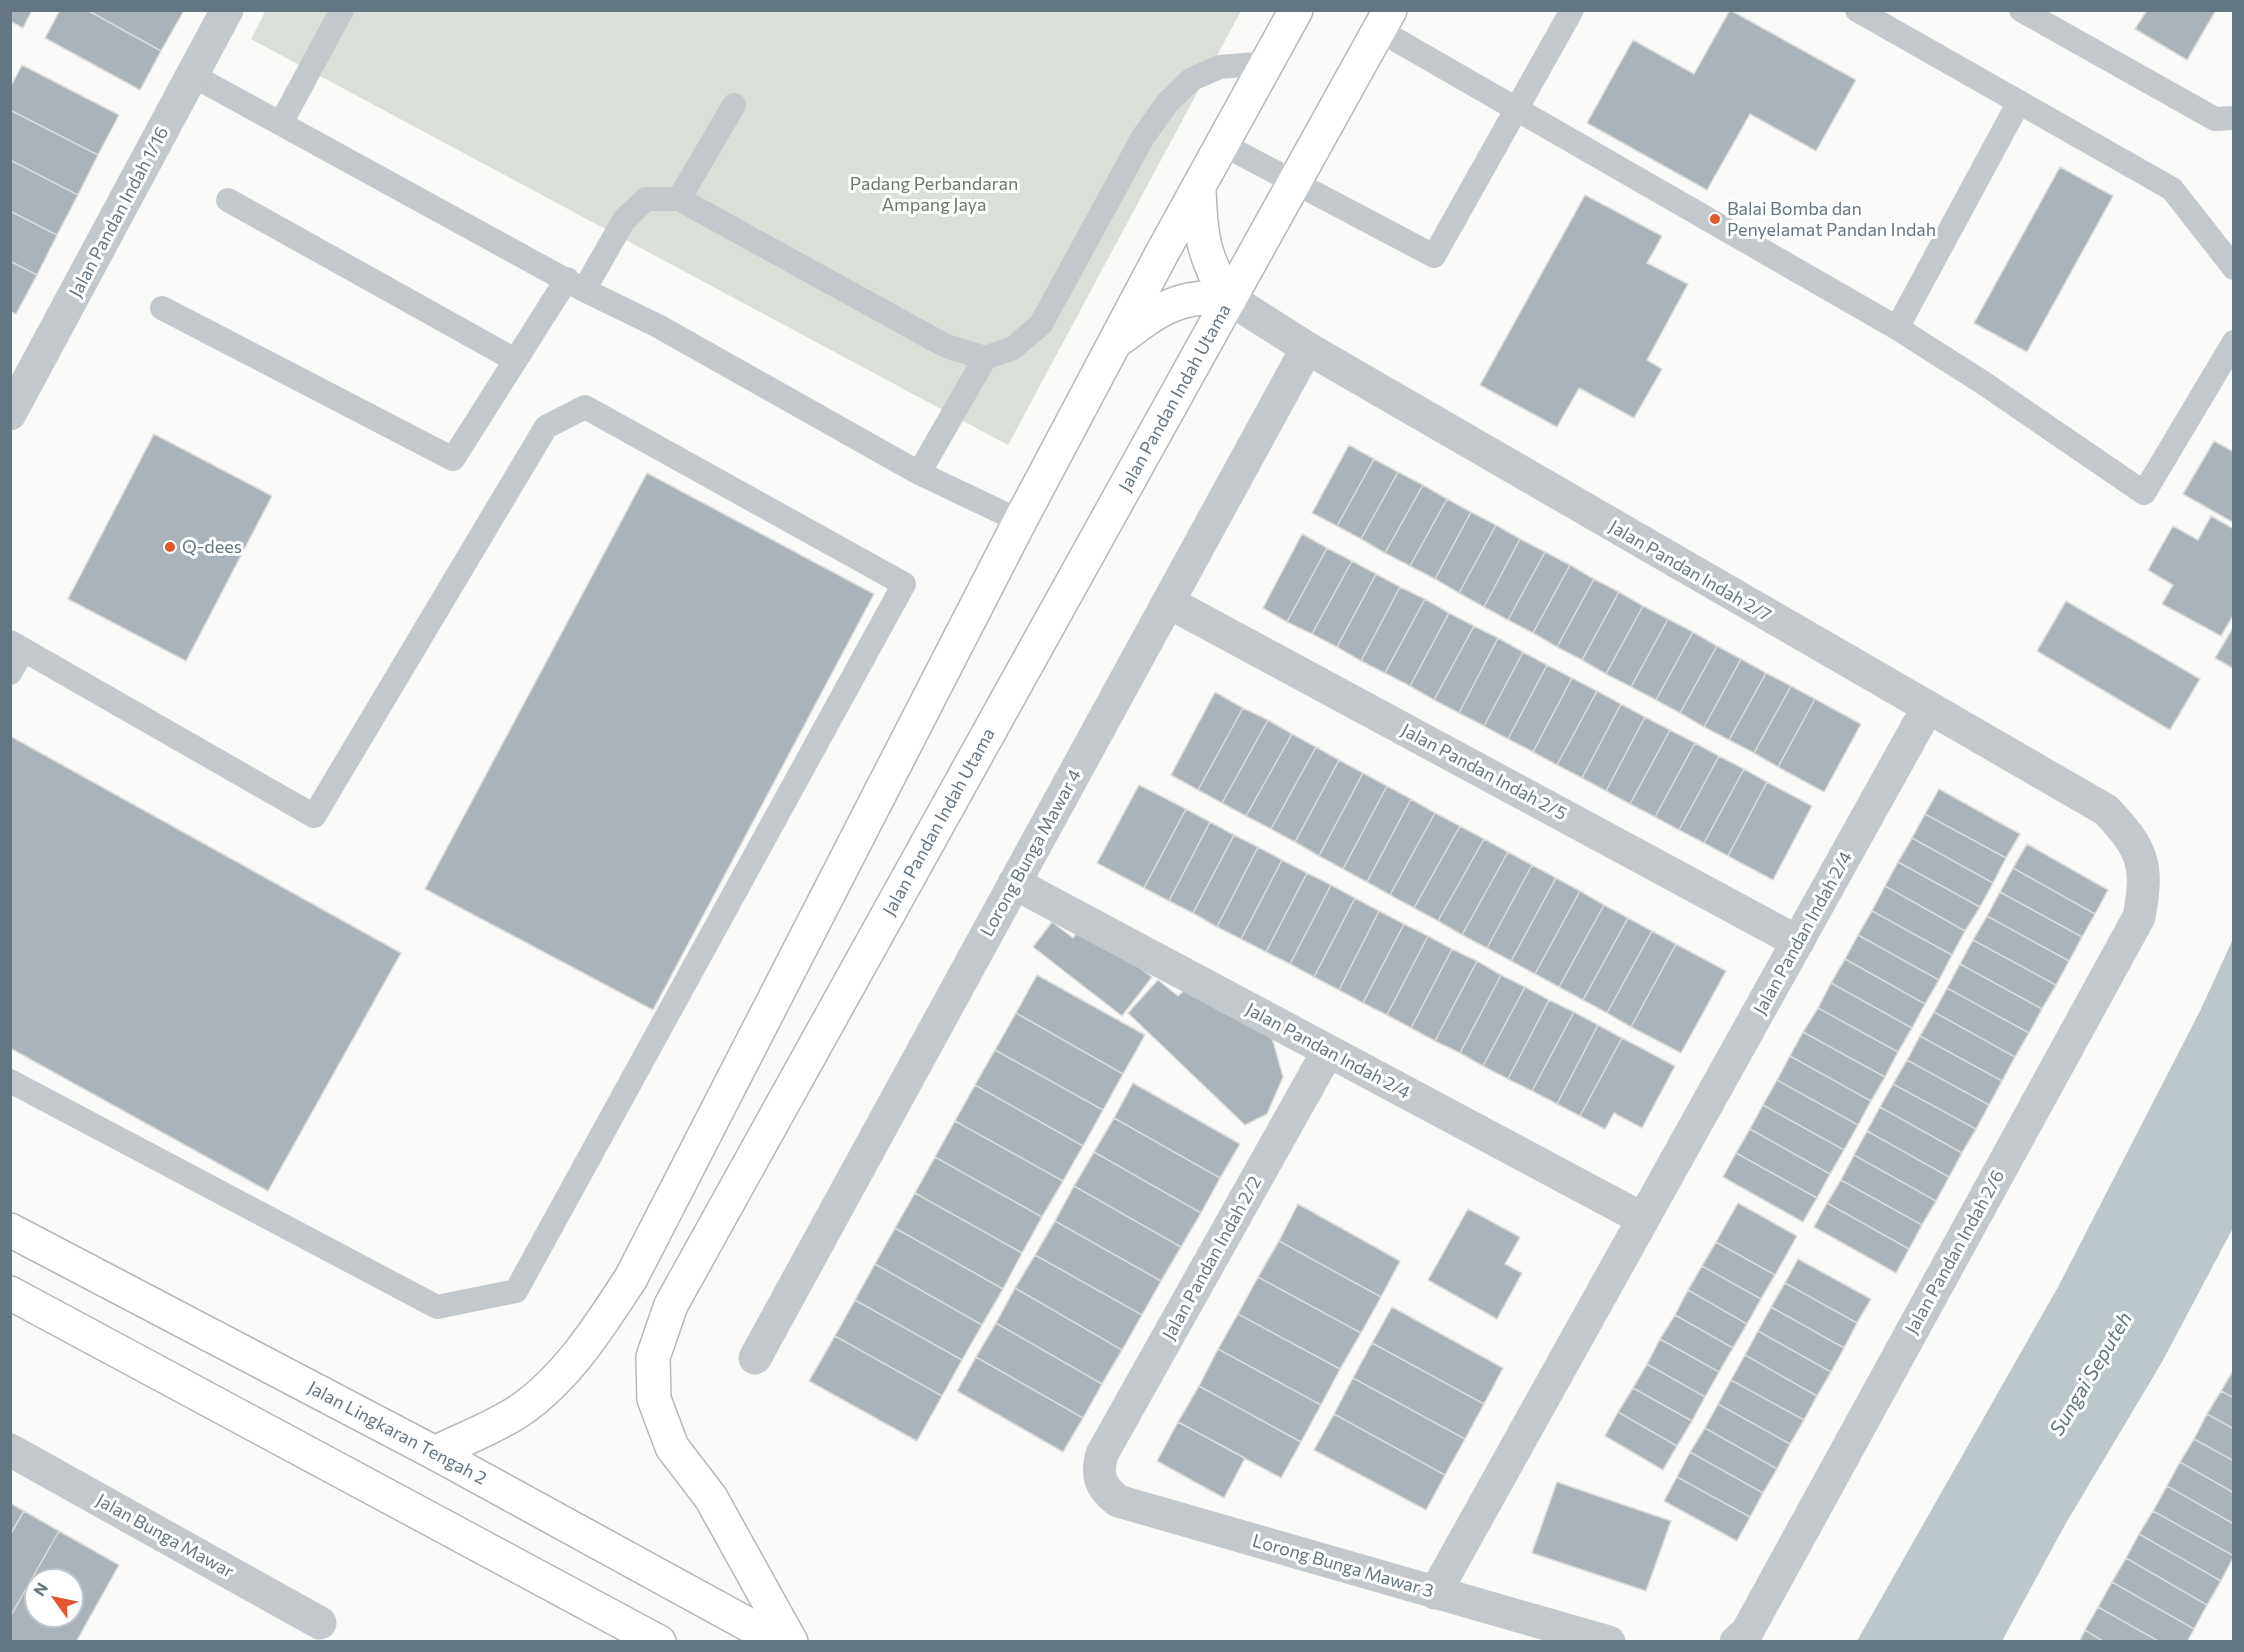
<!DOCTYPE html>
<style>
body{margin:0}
#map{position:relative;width:2244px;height:1652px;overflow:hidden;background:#fafaf8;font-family:Commissioner,sans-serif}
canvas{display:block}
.frame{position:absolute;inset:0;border:12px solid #657683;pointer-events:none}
.north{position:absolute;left:24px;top:1568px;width:60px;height:60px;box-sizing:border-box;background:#fff;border:2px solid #c1c8cd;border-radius:50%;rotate:303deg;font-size:16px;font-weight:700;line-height:24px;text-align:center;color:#657683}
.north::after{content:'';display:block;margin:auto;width:21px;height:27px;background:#e4572e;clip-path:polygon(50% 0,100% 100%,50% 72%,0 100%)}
</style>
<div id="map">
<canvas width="2244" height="1652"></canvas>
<div class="frame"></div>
<div class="north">N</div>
</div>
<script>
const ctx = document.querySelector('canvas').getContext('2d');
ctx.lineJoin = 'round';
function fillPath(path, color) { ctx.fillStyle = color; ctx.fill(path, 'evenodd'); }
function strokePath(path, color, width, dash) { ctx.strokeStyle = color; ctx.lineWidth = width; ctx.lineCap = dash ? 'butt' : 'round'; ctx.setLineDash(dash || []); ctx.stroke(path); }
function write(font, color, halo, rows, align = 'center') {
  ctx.font = font + ' Commissioner,sans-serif'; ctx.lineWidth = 6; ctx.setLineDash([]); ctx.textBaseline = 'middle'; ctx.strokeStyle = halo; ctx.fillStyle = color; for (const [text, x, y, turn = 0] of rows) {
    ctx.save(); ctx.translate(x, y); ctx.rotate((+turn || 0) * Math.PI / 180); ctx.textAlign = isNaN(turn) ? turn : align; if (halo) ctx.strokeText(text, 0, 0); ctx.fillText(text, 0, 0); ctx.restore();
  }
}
fillPath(new Path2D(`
 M266 10 1241 11 1008 445 251 39Z`), '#dadfd7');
fillPath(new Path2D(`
 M2233 939V1228L2162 1362 2066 1523 2002 1641H1857L2058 1287 2200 1011Z`), '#bbc7cb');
const building = new Path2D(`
 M10 10H32L23 28 10 21Z
 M60 10H87L161 51 140 90 45 38Z
 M87 10H180L183 12 161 51Z
 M1730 10 1856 80 1816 151 1750 114 1707 190 1587 123 1633 40 1694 74Z
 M2147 10H2216L2187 60 2135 29Z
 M22 65 119 115 98 155 10 110V88Z
 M10 110 98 155 78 195 10 160Z
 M10 160 78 195 57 235 10 211Z
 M2060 167 2113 196 2027 352 1974 323Z
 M1585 195 1662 236 1647 263 1688 284 1647 360 1662 369 1634 418 1579 388 1557 427 1480 385Z
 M10 211 57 235 37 275 10 261Z
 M10 261 37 275 16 314 10 311Z
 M154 434 272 496 186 661 68 599Z
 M2214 441 2234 452V523L2183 494Z
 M1349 445 1374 459 1337 526 1312 513Z
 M1374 459 1398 472 1361 539 1337 526Z
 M1398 472 1423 485 1385 553 1361 539Z
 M647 473 874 594 653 1010 425 889Z
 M1423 485 1447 499 1410 566 1385 553Z
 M1447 499 1471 512 1435 579 1410 566Z
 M1471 512 1496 525 1459 593 1435 579Z
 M2211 516 2234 529V614L2221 636 2162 604 2173 585 2148 570 2173 526 2198 540Z
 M1496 525 1520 539 1484 607 1459 593Z
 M1302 534 1327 548 1287 622 1263 608Z
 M1520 539 1545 552 1508 620 1484 607Z
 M1327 548 1352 561 1312 634 1287 622Z
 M1545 552 1570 565 1533 633 1508 620Z
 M1352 561 1376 574 1337 647 1312 634Z
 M1570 565 1594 579 1557 647 1533 633Z
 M1376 574 1400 587 1361 661 1337 647Z
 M1594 579 1619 592 1582 660 1557 647Z
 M1400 587 1425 599 1385 673 1361 661Z
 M1619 592 1643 606 1606 674 1582 660Z
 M1425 599 1449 613 1410 686 1385 673Z
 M2066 601 2200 679 2170 730 2037 651Z
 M1643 606 1668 619 1631 687 1606 674Z
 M1449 613 1474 626 1434 700 1410 686Z
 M1668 619 1693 632 1656 700 1631 687Z
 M1474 626 1498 638 1459 713 1434 700Z
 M2234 626V669L2215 658Z
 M1693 632 1717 646 1680 713 1656 700Z
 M1498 638 1523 652 1484 726 1459 713Z
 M1717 646 1741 659 1704 727 1680 713Z
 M1523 652 1547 665 1508 739 1484 726Z
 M1741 659 1766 673 1729 740 1704 727Z
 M1547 665 1572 678 1533 752 1508 739Z
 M1766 673 1791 686 1754 753 1729 740Z
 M1572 678 1597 691 1557 765 1533 752Z
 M1791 686 1815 699 1778 767 1754 753Z
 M1597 691 1621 704 1582 778 1557 765Z
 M1215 692 1243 708 1198 790 1171 775Z
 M1815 699 1861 724 1824 792 1778 767Z
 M1621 704 1645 717 1606 791 1582 778Z
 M1243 708 1268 720 1222 803 1198 790Z
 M1645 717 1670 730 1630 804 1606 791Z
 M1268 720 1292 734 1246 816 1222 803Z
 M1670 730 1695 743 1655 817 1630 804Z
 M1292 734 1316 747 1271 829 1246 816Z
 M10 736 401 953 268 1191 10 1048Z
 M1695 743 1719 756 1679 830 1655 817Z
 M1316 747 1339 760 1295 842 1271 829Z
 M1719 756 1744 769 1704 843 1679 830Z
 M1339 760 1363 773 1319 856 1295 842Z
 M1744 769 1767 782 1728 856 1704 843Z
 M1363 773 1387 786 1343 869 1319 856Z
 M1767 782 1812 806 1773 880 1728 856Z
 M1139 785 1186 809 1144 888 1097 863Z
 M1387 786 1411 799 1367 882 1343 869Z
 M1939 789 2020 834 2006 858 1925 814Z
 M1411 799 1435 813 1390 895 1367 882Z
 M1186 809 1210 822 1169 901 1144 888Z
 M1435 813 1460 826 1414 908 1390 895Z
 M1925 814 2006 858 1993 883 1912 838Z
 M1210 822 1234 835 1193 913 1169 901Z
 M1460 826 1484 839 1438 921 1414 908Z
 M1234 835 1258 847 1217 927 1193 913Z
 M1912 838 1993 883 1980 907 1898 862Z
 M1484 839 1508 852 1462 935 1438 921Z
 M2027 844 2108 890 2095 914 2013 868Z
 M1258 847 1282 860 1241 939 1217 927Z
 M1508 852 1532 865 1487 948 1462 935Z
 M1282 860 1307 873 1266 952 1241 939Z
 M1898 862 1980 907 1965 931 1885 886Z
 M1532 865 1556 878 1511 961 1487 948Z
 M2013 868 2095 914 2082 937 2000 892Z
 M1307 873 1331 885 1290 964 1266 952Z
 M1556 878 1580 891 1535 974 1511 961Z
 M1331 885 1355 898 1314 977 1290 964Z
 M1885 886 1965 931 1952 955 1872 911Z
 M1580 891 1604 905 1559 987 1535 974Z
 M2000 892 2082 937 2069 961 1987 916Z
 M1355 898 1379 911 1339 990 1314 977Z
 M1604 905 1628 918 1583 1000 1559 987Z
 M1379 911 1404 924 1363 1003 1339 990Z
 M1872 911 1952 955 1939 980 1858 935Z
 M1987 916 2069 961 2056 985 1973 940Z
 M1628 918 1652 931 1607 1013 1583 1000Z
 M1052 922 1073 938 1084 925 1152 977 1122 1016 1033 947Z
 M1404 924 1428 936 1387 1015 1363 1003Z
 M1652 931 1676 944 1631 1027 1607 1013Z
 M1858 935 1939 980 1925 1004 1845 959Z
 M1428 936 1452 949 1411 1028 1387 1015Z
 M1973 940 2056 985 2042 1009 1960 964Z
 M1676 944 1726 971 1681 1053 1631 1027Z
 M1452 949 1477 961 1435 1041 1411 1028Z
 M1845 959 1925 1004 1912 1028 1831 983Z
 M1477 961 1501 975 1460 1053 1435 1041Z
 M1960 964 2042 1009 2029 1033 1947 988Z
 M1037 975 1145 1035 1123 1074 1016 1013Z
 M1501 975 1525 987 1483 1066 1460 1053Z
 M1158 980 1178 996 1192 984 1269 1027 1283 1077 1267 1114 1245 1125 1128 1013Z
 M1831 983 1912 1028 1898 1052 1818 1008Z
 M1525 987 1549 1000 1508 1079 1483 1066Z
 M1947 988 2029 1033 2015 1057 1934 1012Z
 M1549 1000 1574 1012 1532 1091 1508 1079Z
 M1818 1008 1898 1052 1885 1077 1803 1032Z
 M1574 1012 1598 1025 1557 1104 1532 1091Z
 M1934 1012 2015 1057 2002 1081 1920 1036Z
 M1016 1013 1123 1074 1103 1110 995 1050Z
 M1598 1025 1622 1038 1580 1116 1557 1104Z
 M1803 1032 1885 1077 1871 1101 1790 1056Z
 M1920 1036 2002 1081 1989 1105 1907 1060Z
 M1622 1038 1675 1066 1642 1128 1614 1113 1605 1129 1580 1116Z
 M995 1050 1103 1110 1083 1146 975 1085Z
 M1790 1056 1871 1101 1858 1125 1777 1080Z
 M1907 1060 1989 1105 1976 1129 1893 1084Z
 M1777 1080 1858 1125 1844 1150 1763 1105Z
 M1133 1083 1240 1144 1220 1178 1114 1118Z
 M1893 1084 1976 1129 1962 1153 1880 1107Z
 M975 1085 1083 1146 1063 1181 955 1121Z
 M1763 1105 1844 1150 1830 1174 1750 1129Z
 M1880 1107 1962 1153 1949 1177 1867 1131Z
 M1114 1118 1220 1178 1201 1213 1094 1152Z
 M955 1121 1063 1181 1042 1217 935 1157Z
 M1750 1129 1830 1174 1817 1198 1736 1153Z
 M1867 1131 1949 1177 1936 1201 1854 1155Z
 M1094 1152 1201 1213 1181 1247 1074 1186Z
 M1736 1153 1817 1198 1803 1222 1723 1177Z
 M1854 1155 1936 1201 1922 1225 1841 1180Z
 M935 1157 1042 1217 1022 1253 915 1193Z
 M1841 1180 1922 1225 1909 1249 1827 1203Z
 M1074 1186 1181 1247 1161 1281 1055 1221Z
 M915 1193 1022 1253 1003 1289 895 1228Z
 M1738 1203 1797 1236 1775 1275 1716 1242Z
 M1827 1203 1909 1249 1896 1273 1814 1227Z
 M1298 1204 1400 1261 1381 1297 1279 1241Z
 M1468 1209 1520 1237 1505 1264 1522 1273 1497 1319 1428 1280Z
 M1055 1221 1161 1281 1142 1315 1035 1255Z
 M895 1228 1003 1289 982 1325 875 1264Z
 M1279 1241 1381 1297 1361 1333 1258 1277Z
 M1716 1242 1775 1275 1761 1299 1702 1266Z
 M1035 1255 1142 1315 1122 1350 1015 1288Z
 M1798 1259 1871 1299 1857 1323 1785 1283Z
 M875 1264 982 1325 962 1360 855 1300Z
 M1702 1266 1761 1299 1747 1324 1688 1290Z
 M1258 1277 1361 1333 1340 1369 1238 1314Z
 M1785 1283 1857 1323 1844 1348 1771 1307Z
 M1015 1288 1122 1350 1102 1384 996 1323Z
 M1688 1290 1747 1324 1733 1348 1675 1315Z
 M855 1300 962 1360 942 1396 835 1336Z
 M1392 1307 1503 1368 1484 1404 1372 1343Z
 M1771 1307 1844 1348 1831 1372 1758 1331Z
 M1238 1314 1340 1369 1321 1405 1218 1349Z
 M1675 1315 1733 1348 1719 1372 1660 1339Z
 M996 1323 1102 1384 1083 1418 976 1357Z
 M1758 1331 1831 1372 1817 1396 1745 1355Z
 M835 1336 942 1396 917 1441 809 1381Z
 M1660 1339 1719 1372 1705 1397 1647 1364Z
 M1372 1343 1484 1404 1465 1439 1353 1378Z
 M1218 1349 1321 1405 1301 1442 1199 1386Z
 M1745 1355 1817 1396 1804 1420 1731 1380Z
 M976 1357 1083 1418 1063 1452 957 1391Z
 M1647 1364 1705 1397 1692 1421 1633 1388Z
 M2234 1369V1398L2221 1391Z
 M1353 1378 1465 1439 1445 1475 1334 1414Z
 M1731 1380 1804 1420 1790 1444 1718 1404Z
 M1199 1386 1301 1442 1281 1478 1178 1422Z
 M1633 1388 1692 1421 1677 1446 1618 1412Z
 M2221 1391 2234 1398V1429L2207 1414Z
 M1718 1404 1790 1444 1777 1469 1705 1428Z
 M1618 1412 1677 1446 1663 1470 1605 1436Z
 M1334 1414 1445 1475 1426 1510 1314 1450Z
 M2207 1414 2234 1429V1461L2194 1439Z
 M1178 1422 1245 1458 1224 1498 1157 1461Z
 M1705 1428 1777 1469 1763 1493 1690 1452Z
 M2194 1439 2234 1461V1493L2180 1462Z
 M1690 1452 1763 1493 1750 1517 1677 1477Z
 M2180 1462 2234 1493V1524L2167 1486Z
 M1677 1477 1750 1517 1737 1541 1664 1501Z
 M1557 1482 1671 1521 1646 1591 1532 1553Z
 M2167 1486 2234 1524V1556L2153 1511Z
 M10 1503 24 1511 10 1535Z
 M24 1511 59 1531 10 1617V1535Z
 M2153 1511 2234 1556 2221 1581 2139 1534Z
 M59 1531 119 1565 76 1642H10V1617ZM36 1580H72V1616H36Z
 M2139 1534 2221 1581 2207 1605 2126 1558Z
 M2126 1558 2207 1605 2194 1629 2112 1582Z
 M2112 1582 2194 1629 2187 1642H2160L2098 1607Z
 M2098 1607 2160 1642H2104L2085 1630Z
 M2085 1630 2104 1642H2079Z`);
fillPath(building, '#aab3b9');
strokePath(building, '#dcdcda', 1.5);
const secondary = new Path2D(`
 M1199 186C1200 233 1203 260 1230 299
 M1121 338C1159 309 1181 293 1230 299
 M435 1453C463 1439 496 1427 522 1409 569 1376 600 1325 631 1278L1020 521 1161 255 1296 10
 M791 1642 711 1498 672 1447 654 1399 653 1357 671 1305 1390 10`);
const trunk = new Path2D(`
 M10 1230 435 1453 780 1642
 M10 1293 659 1642`);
strokePath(secondary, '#b3babf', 36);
strokePath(trunk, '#b4b9bd', 36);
strokePath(new Path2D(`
 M1857 10 2172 189 2234 268
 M2021 10 2215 119 2234 118
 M1379 30 1897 328 1982 382 2144 493 2234 342
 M192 75 584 290 658 326 919 473 1020 521
 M281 123 342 10
 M1222 144 1434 256 1572 10
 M679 199 734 105
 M228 200 515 360
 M584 290 624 220 646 199H679L946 346 985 358 1013 348 1041 324 1143 137 1168 102 1192 79 1220 67 1268 63
 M162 308 453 459 567 279
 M1897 328 2019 102
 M919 473 985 358
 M10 642 314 816 546 427 585 407 904 584 516 1291 437 1307 10 1081
 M10 673 23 650`), '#c3c8cc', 24);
strokePath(new Path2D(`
 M1230 299 1307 348 2106 810C2143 849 2149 864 2139 917L1747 1632 1736 1642
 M10 414 227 10
 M1170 603 1798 942
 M1014 883 1643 1219
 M1328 1051 1102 1454C1096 1475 1100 1487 1118 1501L1609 1642
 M755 1358 1307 348
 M10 1450 320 1623
 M1435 1593 1927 709`), '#c3c8cc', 33);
strokePath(secondary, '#fff', 33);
strokePath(trunk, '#fff', 33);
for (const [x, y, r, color] of [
 [1715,219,6,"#e4572e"],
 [170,547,6,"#e4572e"]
]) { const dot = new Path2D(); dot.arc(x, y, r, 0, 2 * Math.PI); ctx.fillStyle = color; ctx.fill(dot); strokePath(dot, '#fff', 2); }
write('18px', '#687a64', '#fff', [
 ["Padang Perbandaran",934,184],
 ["Ampang Jaya",934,205]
]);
write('18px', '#657683', '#fff', [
 ["Balai Bomba dan",1727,209],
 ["Penyelamat Pandan Indah",1727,230],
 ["Q-dees",182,547]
], 'left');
write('18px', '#657683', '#fff', [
 ["Jalan Pandan Indah 1/16",119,212,-62],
 ["Jalan Pandan Indah Utama",1175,398,-61],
 ["Jalan Pandan Indah 2/7",1690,571,30],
 ["Jalan Pandan Indah 2/5",1484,772,28],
 ["Jalan Pandan Indah Utama",939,822,-61],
 ["Lorong Bunga Mawar 4",1031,853,-61],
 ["Jalan Pandan Indah 2/4",1803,933,-61],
 ["Jalan Pandan Indah 2/4",1328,1051,28],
 ["Jalan Pandan Indah 2/6",1955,1252,-61],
 ["Jalan Pandan Indah 2/2",1212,1258,-61],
 ["Jalan Lingkaran Tengah 2",397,1433,28],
 ["Jalan Bunga Mawar",165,1536,29],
 ["Lorong Bunga Mawar 3",1343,1566,16]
]);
write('italic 20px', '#60757c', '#fff', [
 ["Sungai Seputeh",2091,1374,-59]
]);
</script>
